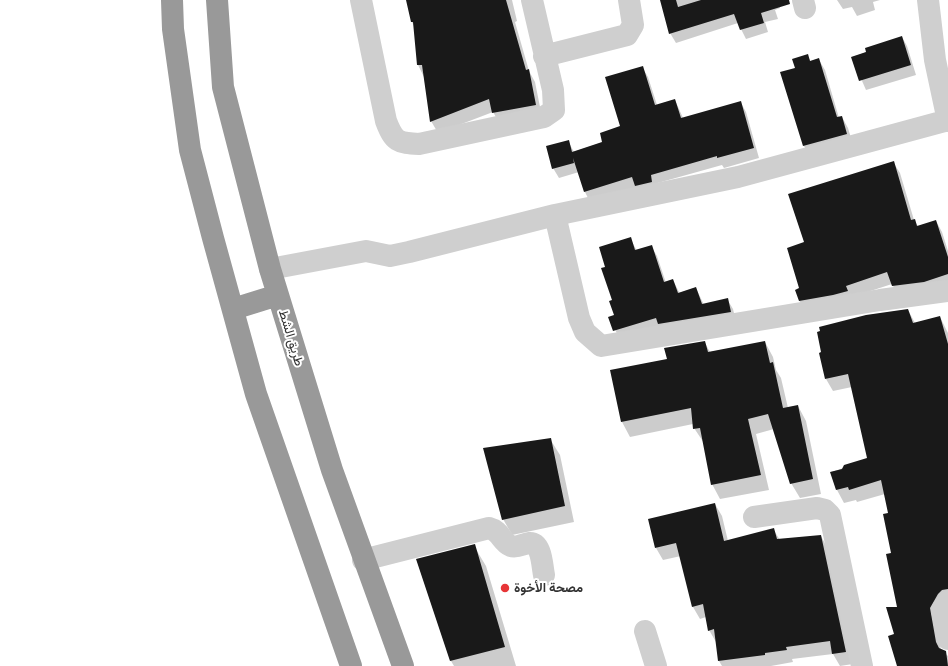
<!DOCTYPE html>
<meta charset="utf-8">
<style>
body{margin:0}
canvas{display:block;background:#fff}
</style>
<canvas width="948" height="666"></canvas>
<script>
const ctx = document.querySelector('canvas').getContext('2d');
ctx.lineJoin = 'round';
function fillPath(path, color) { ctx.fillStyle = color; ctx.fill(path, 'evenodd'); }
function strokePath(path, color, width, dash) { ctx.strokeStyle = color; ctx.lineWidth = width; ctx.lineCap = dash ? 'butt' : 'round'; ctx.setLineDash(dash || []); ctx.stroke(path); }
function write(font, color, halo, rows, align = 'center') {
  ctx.font = font + ' Cabin,Vazirmatn,sans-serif'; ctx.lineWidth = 4; ctx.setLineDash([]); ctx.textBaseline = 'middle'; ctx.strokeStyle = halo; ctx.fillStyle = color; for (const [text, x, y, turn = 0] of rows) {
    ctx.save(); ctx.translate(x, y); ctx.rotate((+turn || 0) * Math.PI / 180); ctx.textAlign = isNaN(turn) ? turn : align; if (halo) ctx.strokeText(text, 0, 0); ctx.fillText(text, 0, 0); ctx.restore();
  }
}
fillPath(new Path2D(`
 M407 0H512L517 21 515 22 529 71 535 82 542 117 500 124 493 112 438 133 431 121 424 77 418 65 415 28 412 22Z
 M661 0H778L780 8 775 10 778 19 765 22 768 32 746 39 738 23 676 43 670 33Z
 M837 0H880L873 2 875 10 857 16 852 7 843 9Z
 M902 37 907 46 916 75 866 90 852 58Z
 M807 55 811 62 819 60 825 70 839 118 842 117 848 128 853 145 810 157 804 146 781 73 796 68Z
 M642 67 648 77 657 105 675 100 683 118 741 103 746 112 759 158 724 168 722 165 590 202 585 192 579 172 559 178 553 168 568 141 574 152 603 143 621 127Z
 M893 162 900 173 914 220 918 226 936 221 942 232 948 251V288L899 297 892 284 806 312 799 300 805 243Z
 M630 238 637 251 651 246 657 256 666 283 673 280 680 294 696 288 704 305 727 299 733 309 736 322 620 341 610 317 615 316 606 268Z
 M908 310 915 323 940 317 948 333V604L936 626 941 650 948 656V666H899L895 635 898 609 889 514 885 494 857 502 856 500 844 503 837 490 832 472 868 459 852 387 833 391 826 379Z
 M765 342 773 357 776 370 781 378 788 408 798 406 806 421 821 494 800 498 791 483 774 429 756 434 769 490 720 499 712 484 704 443 694 428 693 424 630 437 622 422 668 360 705 343 710 352Z
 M550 439 560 455 574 522 512 535 503 519Z
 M715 504 722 516 728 541 773 529 780 540 821 536 828 549 853 664 840 666 833 654 792 659 793 662 771 666H722L719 661 716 642 709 630 706 617 700 619 693 607 681 556 663 560 656 548Z
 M474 546 486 566 516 666H454L451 661 417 560Z`), '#0003');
fillPath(new Path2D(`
 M406 0H506L526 70 529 69 536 105 492 113 489 99 430 122 422 65H417L413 22H411Z
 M660 0H676L678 7 701 0H789L790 4 761 13 764 23 740 30 734 14 669 34Z
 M902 36 911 65 859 81 851 57 866 52 865 48Z
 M808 54 810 61 819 58 837 117 842 116 847 134 803 146 780 72 795 68 792 59Z
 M643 66 655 105 675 99 681 118 741 101 754 148 717 158V156L651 175 652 182 635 186 632 177 584 192 573 158 574 163 552 169 546 146 569 140 572 152 602 142 600 133 620 126 605 77Z
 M894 161 911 220 915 219 917 226 936 220 948 257V274L924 282 892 286 887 272 846 286 848 291 833 295 799 301 795 290 799 288 787 248 804 242 788 194Z
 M631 237 635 250 652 245 664 282 673 279 678 293 696 287 702 304 728 298 731 312 658 324 656 318 613 331 608 317 614 315 609 301 612 300 601 268 605 267 599 247Z
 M908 309 913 323 940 316 948 344V589L942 590 938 594 930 608 936 642 939 648 946 651 948 666H897L888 636 894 634 886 607H897L886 554 891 553 883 514 888 513 881 480 849 490 848 487 836 490 830 472 842 469 844 465 867 458 848 374 825 379 819 353 821 352 817 332 820 331 819 327 866 315Z
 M705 341 708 352 765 341 770 363 773 362 783 408 798 405 813 479 790 484 768 414 748 419 761 475 711 485 700 428 693 429 691 408 621 422 610 370 667 359 664 348Z
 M551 438 565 506 502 520 483 448Z
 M715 503 724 541 774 528 777 539 821 535 846 652 832 654 830 641 786 647 787 650 765 653V655L718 661 714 629 708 631 703 604 692 607 676 543 655 548 648 519Z
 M475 544 505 647 450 661 416 559Z`), '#191919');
strokePath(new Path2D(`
 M361 0 386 121C394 142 398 143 419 144L544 117 554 110 553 90 532 0
 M803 0 805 8
 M928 0 935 60 948 121
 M544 56 627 35 633 25 629 0
 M555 215 579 318 585 332 601 346 880 300 948 291
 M270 269 366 251 390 256 409 252 555 215 738 177 948 120
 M754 517 817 508 825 510 830 515 862 666
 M363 560 489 528C501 531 501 542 511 546 517 548 523 544 529 543 542 542 542 566 544 575
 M948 601 942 610 948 639
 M645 631 656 666`), '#cfcfcf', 22);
strokePath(new Path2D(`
 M172 0 173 29 190 150 213 238 256 394 351 666
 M217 0 223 87 270 269 332 470 403 666
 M233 309 278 295`), '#999', 22);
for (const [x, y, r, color] of [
 [505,588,5,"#e73537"]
]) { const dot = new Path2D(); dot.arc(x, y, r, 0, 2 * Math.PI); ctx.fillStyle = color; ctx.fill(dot); strokePath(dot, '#fff', 1.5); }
write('13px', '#323232', '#fff', [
 ["طريق الشط",291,338,73]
]);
write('bold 13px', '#323232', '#fff', [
 ["مصحة الأخوة",514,588]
], 'left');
</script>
